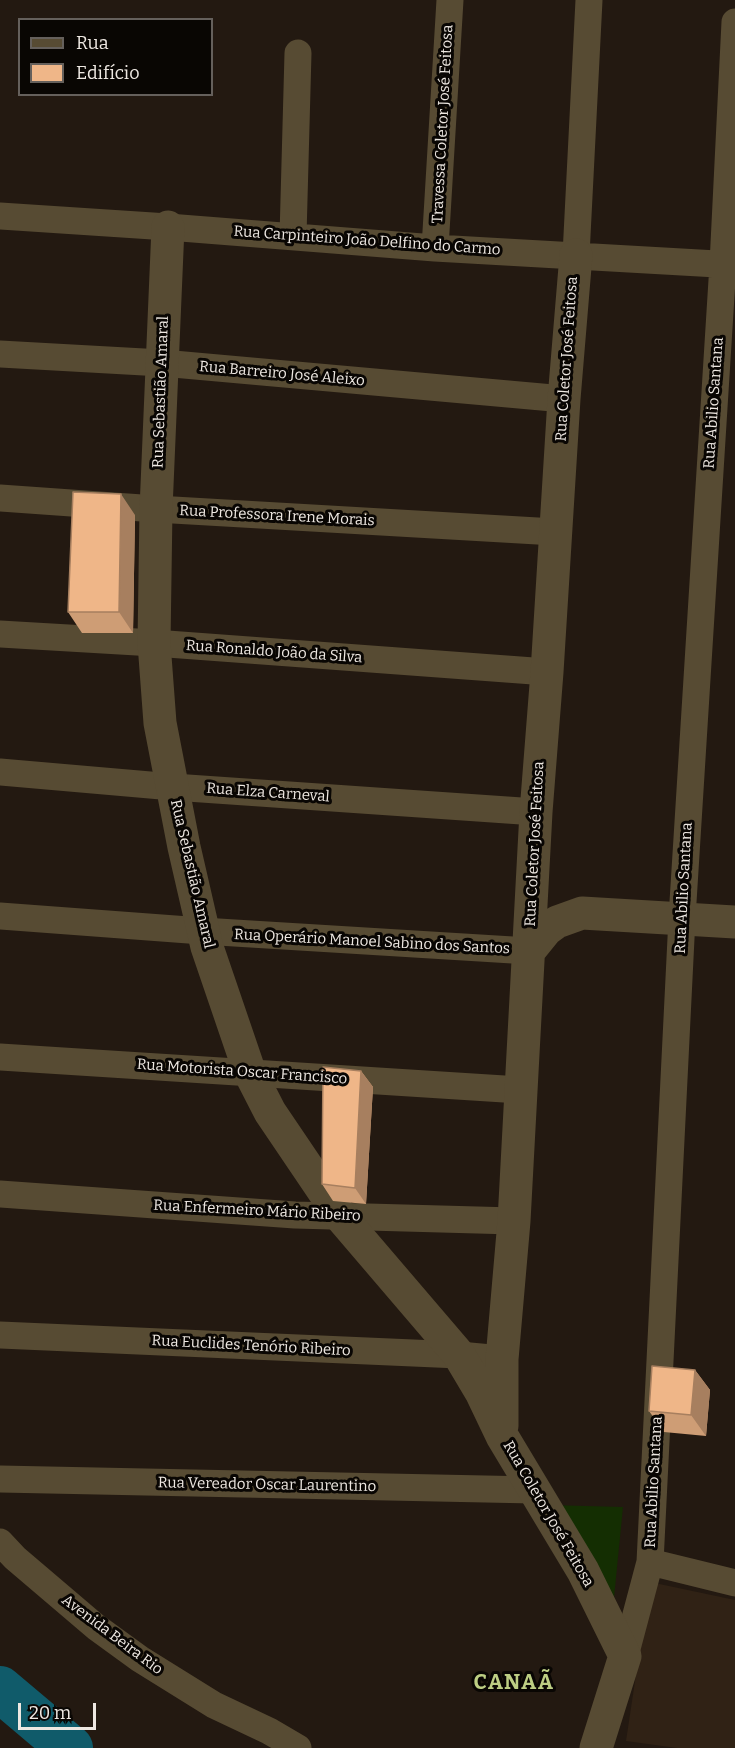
<!DOCTYPE html>
<meta charset="utf-8">
<style>
body{margin:0}
#map{position:relative;width:735px;height:1748px;overflow:hidden;background:#231911;font-family:Bitter,serif}
canvas{display:block}
.legend{position:absolute;left:18px;top:18px;width:195px;height:78px;box-sizing:border-box;background:#090603;border:2px solid #65605c;margin:0;padding:8px 10px;list-style:none;font-size:18px;color:#eee8e2}
.legend li{display:flex;align-items:center;gap:12px;height:30px}
.legend b{width:30px;border:2px solid #65605c}
.scale{position:absolute;left:18px;top:1703px;width:78px;height:27px;box-sizing:border-box;border:3px solid #eee8e2;border-top:0;padding-left:8px;font-size:18px;line-height:21px;white-space:nowrap;color:#eee8e2;-webkit-text-stroke:4px #090603;paint-order:stroke}
</style>
<div id="map">
<canvas width="735" height="1748"></canvas>
<ul class="legend">
<li><b style="height:8px;background:#574b33"></b>Rua</li>
<li><b style="height:16px;background:#efb688"></b>Edifício</li>
</ul>
<div class="scale">20 m</div>
</div>
<script>
const ctx = document.querySelector('canvas').getContext('2d');
ctx.lineJoin = 'round';
function fillPath(path, color) { ctx.fillStyle = color; ctx.fill(path, 'evenodd'); }
function strokePath(path, color, width, dash) { ctx.strokeStyle = color; ctx.lineWidth = width; ctx.lineCap = dash ? 'butt' : 'round'; ctx.setLineDash(dash || []); ctx.stroke(path); }
function write(font, color, halo, rows, align = 'center') {
  ctx.font = font + ' Bitter,serif'; ctx.lineWidth = 6; ctx.setLineDash([]); ctx.textBaseline = 'middle'; ctx.strokeStyle = halo; ctx.fillStyle = color; for (const [text, x, y, turn = 0] of rows) {
    ctx.save(); ctx.translate(x, y); ctx.rotate((+turn || 0) * Math.PI / 180); ctx.textAlign = isNaN(turn) ? turn : align; if (halo) ctx.strokeText(text, 0, 0); ctx.fillText(text, 0, 0); ctx.restore();
  }
}
fillPath(new Path2D(`
 M650 1582 735 1600V1748H677L626 1741Z`), '#302215');
fillPath(new Path2D(`
 M549 1505 623 1507 613 1608Z`), '#142e02');
strokePath(new Path2D(`
 M0 1689 70 1748`), '#105b6a', 46);
strokePath(new Path2D(`
 M0 216 168 227 435 248 735 265
 M293 236 298 53
 M435 248 450 0
 M576 255 589 0
 M0 354 162 363 564 399
 M0 498 156 509 555 532
 M0 634 154 643 547 672
 M0 772 173 787 536 812
 M0 916 202 931 529 951
 M0 1057 520 1090
 M0 1194 295 1215 514 1221
 M0 1335 459 1355 502 1359
 M0 1479 534 1490
 M0 1542 15 1558 96 1627 140 1659 214 1705 269 1731 298 1748
 M650 1562 735 1583
 M625 1656 650 1562 682 918 723 264 735 22`), '#574b33', 27);
strokePath(new Path2D(`
 M168 227 156 509 154 643 160 723 184 847 207 947 250 1073 270 1112 341 1217 459 1355 481 1392 502 1436 583 1571 625 1656 596 1748
 M529 951 546 930 557 922 582 913 735 922
 M502 1426V1359L514 1221 536 812 547 672 564 399 576 255`), '#574b33', 33);
fillPath(new Path2D(`
 M135 515 133 633H82L68 612Z
 M361 1071 373 1087 366 1204 333 1201 322 1184Z
 M695 1370 710 1390 706 1436 664 1432 649 1411Z`), '#ce9d75');
fillPath(new Path2D(`
 M121 494 135 515 133 633 119 612Z
 M361 1071 373 1087 366 1204 355 1188Z
 M695 1370 710 1390 706 1436 691 1415Z`), '#a77f5f');
const building = new Path2D(`
 M73 492 121 494 119 612H68Z
 M323 1067 361 1071 355 1188 322 1184Z
 M652 1366 695 1370 691 1415 649 1411Z`);
fillPath(building, '#efb688');
strokePath(building, '#a77f5f', 1.5);
write('15px', '#eee8e2', '#090603', [
 ["Travessa Coletor José Feitosa",443,124,-87],
 ["Rua Carpinteiro João Delfino do Carmo",367,241,4],
 ["Rua Coletor José Feitosa",567,359,-86],
 ["Rua Barreiro José Aleixo",282,374,5],
 ["Rua Sebastião Amaral",161,392,-88],
 ["Rua Abilio Santana",714,403,-86],
 ["Rua Professora Irene Morais",277,516,3],
 ["Rua Ronaldo João da Silva",274,652,4],
 ["Rua Elza Carneval",268,793,4],
 ["Rua Coletor José Feitosa",535,844,-87],
 ["Rua Sebastião Amaral",192,874,77],
 ["Rua Abilio Santana",684,888,-87],
 ["Rua Operário Manoel Sabino dos Santos",372,942,3],
 ["Rua Motorista Oscar Francisco",242,1072,4],
 ["Rua Enfermeiro Mário Ribeiro",257,1211,3],
 ["Rua Euclides Tenório Ribeiro",251,1346,3],
 ["Rua Abilio Santana",654,1482,-87],
 ["Rua Vereador Oscar Laurentino",267,1485,1],
 ["Rua Coletor José Feitosa",548,1514,60],
 ["Avenida Beira Rio",112,1635,37]
]);
ctx.letterSpacing = '1.5px';
write('bold 21px', '#bdce83', '#090603', [
 ["CANAÃ",514,1683]
]);
ctx.letterSpacing = '0px';
</script>
